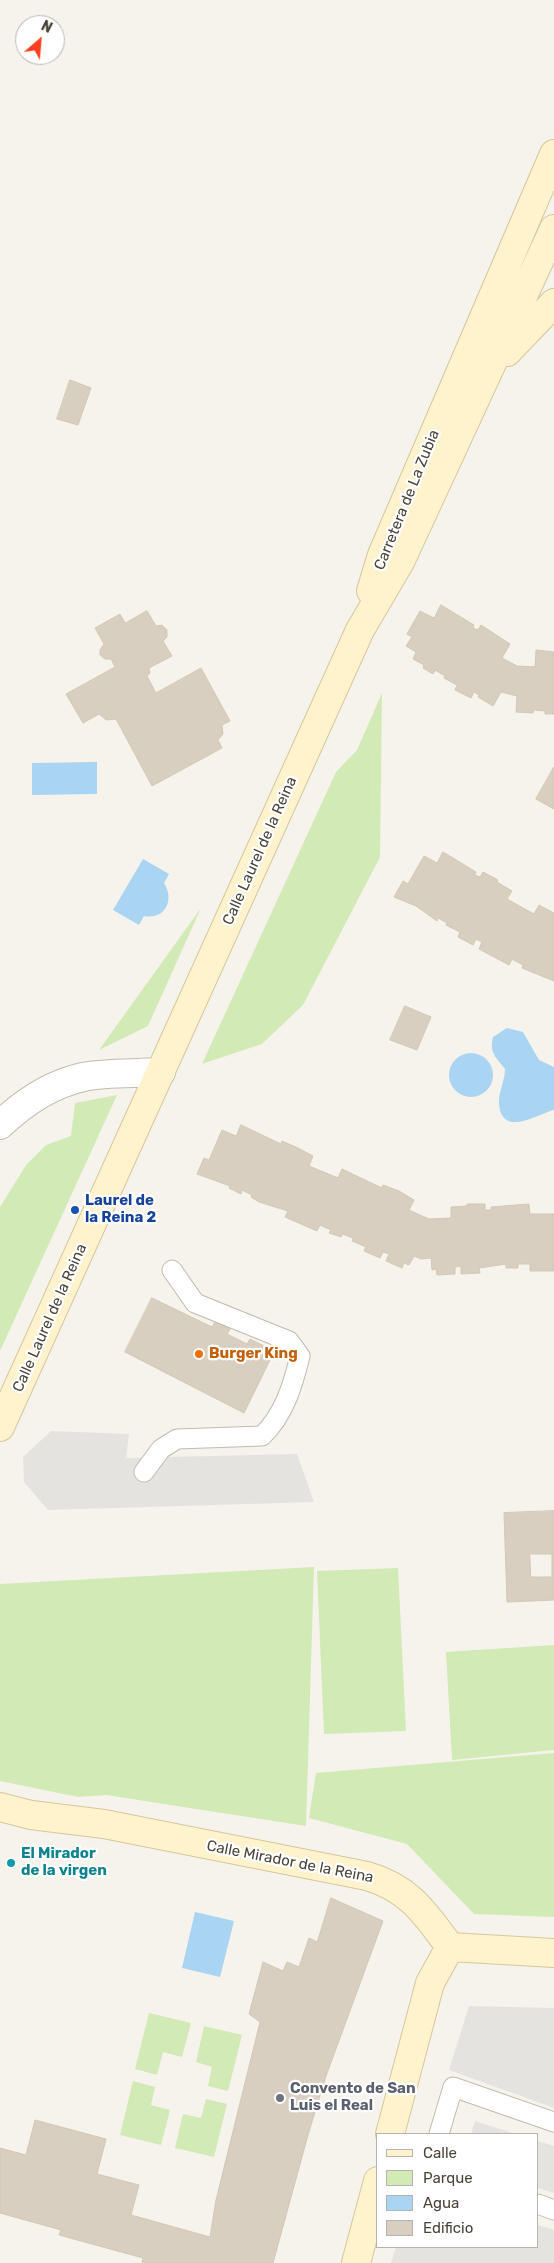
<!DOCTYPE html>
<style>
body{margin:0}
#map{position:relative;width:554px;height:2263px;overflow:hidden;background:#f6f3ec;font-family:Rubik,sans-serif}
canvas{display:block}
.legend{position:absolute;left:376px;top:2133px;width:162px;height:115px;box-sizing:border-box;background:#fff;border:1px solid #b7b4b0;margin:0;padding:6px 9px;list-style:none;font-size:15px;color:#4b4439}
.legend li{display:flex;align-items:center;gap:10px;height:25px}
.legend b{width:25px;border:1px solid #b7b4b0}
.north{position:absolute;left:15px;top:15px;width:50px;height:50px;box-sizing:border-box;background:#fff;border:1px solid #b7b4b0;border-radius:50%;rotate:27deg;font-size:14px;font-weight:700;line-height:20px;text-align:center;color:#4b4439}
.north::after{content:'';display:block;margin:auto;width:18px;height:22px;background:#fc3f1d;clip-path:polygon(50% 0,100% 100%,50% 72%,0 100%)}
</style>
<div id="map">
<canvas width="554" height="2263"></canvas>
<ul class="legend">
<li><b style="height:6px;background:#fff3cd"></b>Calle</li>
<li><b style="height:14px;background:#d2eab5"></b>Parque</li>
<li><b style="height:14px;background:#a9d4f2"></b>Agua</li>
<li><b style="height:14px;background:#d8cfc1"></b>Edificio</li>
</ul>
<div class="north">N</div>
</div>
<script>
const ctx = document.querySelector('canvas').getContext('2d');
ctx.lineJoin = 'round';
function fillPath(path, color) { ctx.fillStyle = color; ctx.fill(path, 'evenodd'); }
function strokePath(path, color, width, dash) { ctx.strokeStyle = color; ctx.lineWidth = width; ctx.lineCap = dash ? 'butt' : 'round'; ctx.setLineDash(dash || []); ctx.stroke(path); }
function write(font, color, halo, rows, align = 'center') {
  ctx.font = font + ' Rubik,sans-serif'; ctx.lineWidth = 4.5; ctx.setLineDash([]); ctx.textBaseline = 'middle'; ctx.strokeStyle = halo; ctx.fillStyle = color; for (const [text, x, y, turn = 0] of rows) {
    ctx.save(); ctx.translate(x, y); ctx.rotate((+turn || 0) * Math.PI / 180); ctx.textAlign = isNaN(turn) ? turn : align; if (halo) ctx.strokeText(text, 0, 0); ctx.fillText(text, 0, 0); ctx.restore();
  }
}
fillPath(new Path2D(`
 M382 693 380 857 303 1005 262 1044 202 1064 336 772 357 750Z
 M201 908 148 1026 99 1050Z
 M117 1095 0 1351V1207L26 1165 46 1145 71 1136 75 1103Z
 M314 1567 306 1826 106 1795 78 1797 0 1781V1584Z
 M398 1568 406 1731 324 1734 317 1571Z
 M554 1645V1750L452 1760 446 1652Z
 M554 1753V1917L474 1914 407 1844 309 1818 316 1773Z
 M149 2013 191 2023 182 2057 163 2052 157 2075 135 2069Z
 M204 2026 242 2035 228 2091 208 2086 212 2067 196 2062Z
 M133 2081 155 2087 151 2105 170 2110 161 2145 120 2135Z
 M206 2099 227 2104 214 2157 175 2148 183 2114 201 2118Z`), '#d2eab5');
fillPath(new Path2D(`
 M51 1431 129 1434 126 1458 297 1454 314 1502 48 1510 24 1482 23 1457Z
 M469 2006 554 2008V2108L449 2070Z
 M475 2121 516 2134H471Z
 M538 2141 554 2146V2193L538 2188Z
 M538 2225 554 2230V2263H391L396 2247H538Z`), '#e5e3e0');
fillPath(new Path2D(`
 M97 762V794L32 795V763Z
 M143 859 169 874 164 883C175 900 165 920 144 916L139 925 113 910Z
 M507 1028 523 1032 539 1060 554 1067V1110C539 1113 502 1139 499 1104 498 1093 505 1081 505 1069 496 1057 489 1053 493 1037Z
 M449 1075a22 22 0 1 1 44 0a22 22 0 1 1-44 0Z
 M195 1912 234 1921 220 1977 182 1968Z`), '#a9d4f2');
const building = new Path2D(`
 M70 380 91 388 78 425 57 419Z
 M441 605 474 625 473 628 478 630 481 625 510 644 502 658 517 666 535 667 536 650 554 652V714H545V711L534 710 533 713 516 712 517 696 501 692 493 706 478 697 479 695 474 692 471 698 455 690 457 685 444 678 445 676 435 670 433 674 423 668 424 665 413 659 416 652 406 646 412 637 407 634 420 611 434 618Z
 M147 611 156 626 162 625 167 630V637L163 641 172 656 149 668 150 673 147 676 156 693 201 668 230 721 222 725 223 734 218 740 222 748 152 786 116 719 106 720 99 714 83 723 66 694 115 667 111 659H105L100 655V650L104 644 95 628 120 614 125 623Z
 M554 767V809L536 799Z
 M443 852 476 872 475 875 480 877 483 872 498 880 497 882 512 891 507 899 534 914 539 905 554 913V981L522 968 523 965 512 959 509 965 479 949 482 942 476 939 473 945 458 937 460 932 446 925 447 923 438 918 437 921 416 906 394 897 403 881 408 884 424 856 437 863Z
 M405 1006 431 1017 417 1050 390 1040Z
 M241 1125 281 1144 282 1141 298 1148 313 1156 309 1166 338 1178 342 1169 382 1188 383 1185 399 1191 414 1200 409 1210 429 1219 451 1218V1207L467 1206V1204H485V1210H491V1207L529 1204 530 1214H554V1271H530V1264H518V1268H506V1264L479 1268 480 1273 461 1274V1266L455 1267V1274L437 1275 436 1269 432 1270 431 1258 421 1259 414 1256 409 1265 404 1263 402 1268 386 1261 389 1254 383 1252 380 1258 364 1251 366 1247 352 1241 353 1238 343 1234 341 1237 329 1233 331 1230 320 1225 317 1231 285 1217 288 1211 259 1202 251 1197 252 1195 242 1190 241 1194 229 1188 230 1186 197 1174 204 1158 209 1160 222 1130 236 1136Z
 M152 1298 212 1327 215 1322 230 1329 227 1334 247 1344 250 1339 264 1346 261 1351 272 1356 244 1413 125 1352Z
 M554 1511V1600L507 1602 504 1513ZM530 1554H552V1577H531Z
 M331 1898 383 1921 326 2076 308 2135 273 2263H142L143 2258 59 2235 61 2230 0 2213V2148L26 2155 35 2120 106 2139 97 2174 139 2185 131 2215 210 2237 216 2200 260 2022 249 2014 263 1962 283 1971 287 1962 299 1967 309 1938 317 1942Z`);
fillPath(building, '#d8cfc1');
strokePath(building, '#d3c7b4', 1);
const lane = new Path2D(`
 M144 1472 161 1449 177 1439 262 1436C284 1415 293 1385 300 1356L289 1341 195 1303 172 1270
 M439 2134 453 2087 554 2122
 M538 2204 554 2210`);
const street = new Path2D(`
 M0 1125C23 1103 52 1084 83 1077 108 1072 136 1074 161 1072`);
const secondary = new Path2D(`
 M507 352 554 303
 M371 591 382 555 554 154
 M0 1427 360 630 400 562 554 229
 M0 1807 31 1815 104 1824 367 1876C409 1888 425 1913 450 1947L554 1953
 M390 2134 430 1983 450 1947
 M356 2263 378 2181`);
strokePath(lane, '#c2bbae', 21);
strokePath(street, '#c2bbae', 30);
strokePath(secondary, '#d6c79b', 30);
strokePath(lane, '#fff', 19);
strokePath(street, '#fff', 28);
strokePath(secondary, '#fff3cd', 28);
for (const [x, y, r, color] of [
 [75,1210,5,"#1a4fb4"],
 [199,1354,5,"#e8710a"],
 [11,1863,5,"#0f9aa8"],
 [280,2098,5,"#6b7280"]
]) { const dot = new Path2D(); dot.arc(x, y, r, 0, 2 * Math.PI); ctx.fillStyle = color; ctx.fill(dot); strokePath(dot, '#fff', 2); }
write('15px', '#4b4439', '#fff', [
 ["Carretera de La Zubia",407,500,-68],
 ["Calle Laurel de la Reina",260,851,-66],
 ["Calle Laurel de la Reina",50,1318,-66],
 ["Calle Mirador de la Reina",290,1862,11]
]);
write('bold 15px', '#164399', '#fff', [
 ["Laurel de",85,1201],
 ["la Reina 2",85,1218]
], 'left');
write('bold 15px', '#c56008', '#fff', [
 ["Burger King",209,1354]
], 'left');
write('bold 15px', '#0d838f', '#fff', [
 ["El Mirador",21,1854],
 ["de la virgen",21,1871]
], 'left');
write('bold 15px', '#5b616d', '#fff', [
 ["Convento de San",290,2089],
 ["Luis el Real",290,2106]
], 'left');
</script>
